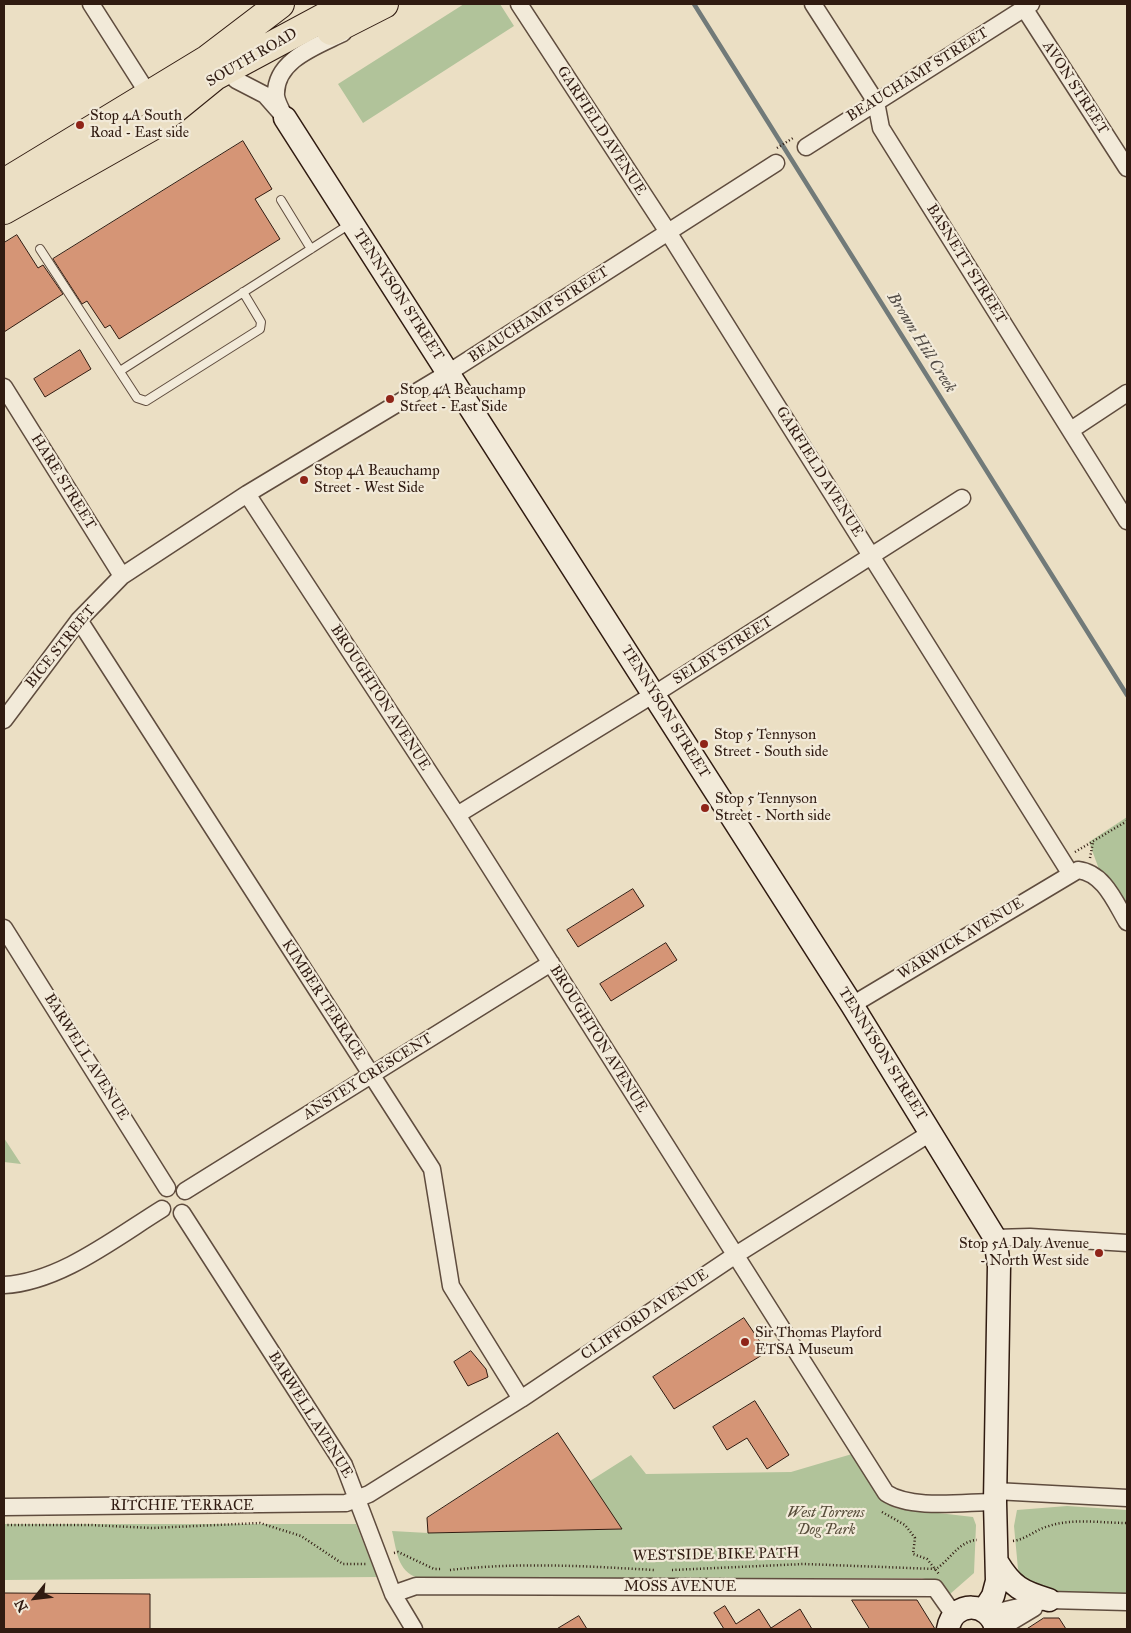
<!DOCTYPE html>
<style>
body{margin:0}
#map{position:relative;width:1131px;height:1633px;overflow:hidden;background:#ebdfc4;font-family:"IM FELL Great Primer",serif}
canvas{display:block}
.frame{position:absolute;inset:0;border:5px solid #301b11;pointer-events:none}
.north{position:absolute;left:10px;top:1573px;width:50px;height:50px;-webkit-text-stroke:4px #f2ead9;paint-order:stroke;rotate:241deg;font-size:14px;font-weight:700;line-height:20px;text-align:center;color:#301b11}
.north::after{content:'';display:block;margin:auto;width:18px;height:22px;background:#301b11;clip-path:polygon(50% 0,100% 100%,50% 72%,0 100%)}
</style>
<div id="map">
<canvas width="1131" height="1633"></canvas>
<div class="frame"></div>
<div class="north">N</div>
</div>
<script>
const ctx = document.querySelector('canvas').getContext('2d');
ctx.lineJoin = 'round';
function fillPath(path, color) { ctx.fillStyle = color; ctx.fill(path, 'evenodd'); }
function strokePath(path, color, width, dash) { ctx.strokeStyle = color; ctx.lineWidth = width; ctx.lineCap = dash ? 'butt' : 'round'; ctx.setLineDash(dash || []); ctx.stroke(path); }
function write(font, color, halo, rows, align = 'center') {
  ctx.font = font + ' "IM FELL Great Primer",serif'; ctx.lineWidth = 4.5; ctx.setLineDash([]); ctx.textBaseline = 'middle'; ctx.strokeStyle = halo; ctx.fillStyle = color; for (const [text, x, y, turn = 0] of rows) {
    ctx.save(); ctx.translate(x, y); ctx.rotate((+turn || 0) * Math.PI / 180); ctx.textAlign = isNaN(turn) ? turn : align; if (halo) ctx.strokeText(text, 0, 0); ctx.fillText(text, 0, 0); ctx.restore();
  }
}
fillPath(new Path2D(`
 M464 4H500L514 26 363 123 338 84Z
 M1127 817V922L1107 891 1089 842Z
 M4 1138 21 1164 4 1162Z
 M852 1454 881 1500 895 1508 973 1517 976 1525 974 1573 950 1594 939 1583 922 1578H418C397 1571 397 1551 392 1531L428 1533 621 1529 590 1481 631 1455 646 1474 791 1472Z
 M1067 1506 1127 1510V1594L1030 1590 1018 1569 1014 1526 1017 1510Z
 M4 1524H356L377 1577 4 1580Z`), '#b1c39a');
strokePath(new Path2D(`
 M694 4 1127 695`), '#717a79', 4.5);
const building = new Path2D(`
 M243 141 272 189 255 199 280 239 119 339 110 325 105 328 87 301 82 304 53 259Z
 M17 235 38 268 43 265 63 294 4 332V243Z
 M80 350 91 369 45 397 34 379Z
 M633 889 644 906 578 947 567 930Z
 M666 943 677 960 611 1001 600 984Z
 M744 1318 767 1352 674 1409 653 1377Z
 M471 1351 486 1369 488 1377 468 1386 454 1362Z
 M755 1401 789 1455 767 1469 747 1438 727 1450 713 1427Z
 M558 1433 622 1529 428 1533 427 1518Z
 M4 1593 150 1594V1629H4Z
 M852 1600H917L935 1629H870Z
 M725 1606 736 1624 759 1609 771 1628 800 1609 812 1629H724L714 1613Z
 M579 1616 587 1629H557Z
 M1044 1618H1059L1066 1629H1027Z`);
fillPath(building, '#d59576');
strokePath(building, '#301b11', 1);
const lane = new Path2D(`
 M281 200 311 249
 M40 249 137 398 146 401 260 329 261 322 243 292
 M120 371 350 224`);
const street = new Path2D(`
 M91 4 149 95
 M519 4 668 232 1070 873
 M813 4 876 102 881 128 1127 521
 M1024 8 1127 168
 M236 80 265 95 280 112
 M285 118C282 111 277 103 276 96 274 60 317 46 343 33
 M806 147 1031 4
 M4 387 122 576
 M1071 430 1127 393
 M247 494 457 815 886 1493C912 1510 964 1502 995 1502
 M79 620 432 1169 451 1286 521 1399
 M4 720 79 620 122 576 247 494 448 373 776 163
 M457 815 664 688 962 498
 M4 928 167 1188
 M852 1005 1078 870C1104 873 1115 902 1127 922
 M185 1191 551 963
 M182 1213 344 1465 393 1594 414 1629
 M995 1238 1030 1237 1127 1243
 M4 1285C60 1282 115 1238 162 1209
 M995 1491 1127 1498
 M4 1507 346 1503 369 1494 521 1399 734 1256 932 1132
 M393 1594 416 1586 935 1588 954 1615
 M989 1614 1049 1600 1127 1602
 M999 1629 1034 1608`);
const secondary = new Path2D(`
 M285 118 852 1005 995 1238 999 1266 995 1502 997 1581 993 1596 984 1610
 M997 1562C1012 1587 1022 1592 1049 1600
 M948 1629C953 1600 990 1601 996 1629`);
const highway = new Path2D(`
 M331 31 384 4
 M4 183 208 59 280 4
 M4 210 156 124 215 76 349 4`);
strokePath(lane, '#5f4c3e', 10);
strokePath(street, '#5f4c3e', 19);
strokePath(secondary, '#301b11', 25);
strokePath(highway, '#301b11', 30);
strokePath(new Path2D(`
 M777 148 793 138
 M1075 852 1127 821
 M1090 858 1093 842
 M882 1512 905 1525 915 1538 913 1554 927 1559 939 1574
 M4 1525H90L152 1528 260 1523 301 1536 343 1564H366
 M1013 1541C1027 1539 1036 1529 1049 1526 1073 1518 1102 1523 1127 1523
 M394 1553 398 1552 434 1569H442
 M450 1570C519 1562 585 1566 654 1570
 M672 1570 804 1564 936 1569C950 1560 959 1541 977 1540`), '#301b11', 2.5, [1, 2.5]);
strokePath(lane, '#f2ead9', 8);
strokePath(street, '#f2ead9', 16);
strokePath(secondary, '#f2ead9', 22);
strokePath(highway, '#ebdfc4', 28);
for (const [x, y, r, color] of [
 [80,125,5,"#8f2418"],
 [390,399,5,"#8f2418"],
 [304,480,5,"#8f2418"],
 [704,744,5,"#8f2418"],
 [705,808,5,"#8f2418"],
 [1099,1253,5,"#8f2418"],
 [745,1342,5,"#8f2418"]
]) { const dot = new Path2D(); dot.arc(x, y, r, 0, 2 * Math.PI); ctx.fillStyle = color; ctx.fill(dot); strokePath(dot, '#f2ead9', 2); }
write('15px', '#301b11', '#f2ead9', [
 ["SOUTH ROAD",252,58,-30],
 ["BEAUCHAMP STREET",918,75,-32],
 ["AVON STREET",1075,88,57],
 ["GARFIELD AVENUE",601,131,57],
 ["BASNETT STREET",966,264,58],
 ["TENNYSON STREET",398,295,57],
 ["BEAUCHAMP STREET",539,315,-33],
 ["GARFIELD AVENUE",819,472,58],
 ["HARE STREET",63,482,58],
 ["BICE STREET",61,647,-51],
 ["SELBY STREET",723,651,-32],
 ["BROUGHTON AVENUE",380,698,57],
 ["TENNYSON STREET",665,712,58],
 ["WARWICK AVENUE",961,939,-31],
 ["KIMBER TERRACE",323,1000,57],
 ["BROUGHTON AVENUE",598,1039,58],
 ["TENNYSON STREET",882,1054,58],
 ["BARWELL AVENUE",86,1057,58],
 ["ANSTEY CRESCENT",368,1077,-32],
 ["CLIFFORD AVENUE",645,1315,-34],
 ["BARWELL AVENUE",310,1415,58],
 ["RITCHIE TERRACE",182,1506],
 ["WESTSIDE BIKE PATH",716,1555,-1],
 ["MOSS AVENUE",680,1587]
]);
write('15px', '#301b11', '#f2ead9', [
 ["Stop 4A South",90,116],
 ["Road - East side",90,133],
 ["Stop 4A Beauchamp",400,390],
 ["Street - East Side",400,407],
 ["Stop 4A Beauchamp",314,471],
 ["Street - West Side",314,488],
 ["Stop 5 Tennyson",714,735],
 ["Street - South side",714,752],
 ["Stop 5 Tennyson",715,799],
 ["Street - North side",715,816],
 ["Stop 5A Daly Avenue",1089,1244,"right"],
 ["- North West side",1089,1261,"right"],
 ["Sir Thomas Playford",755,1333],
 ["ETSA Museum",755,1350]
], 'left');
write('italic 15px', '#574d3a', '#f2ead9', [
 ["West Torrens",826,1513],
 ["Dog Park",826,1530]
]);
write('italic 16px', '#514b45', '#f2ead9', [
 ["Brown Hill Creek",921,343,58]
]);
</script>
